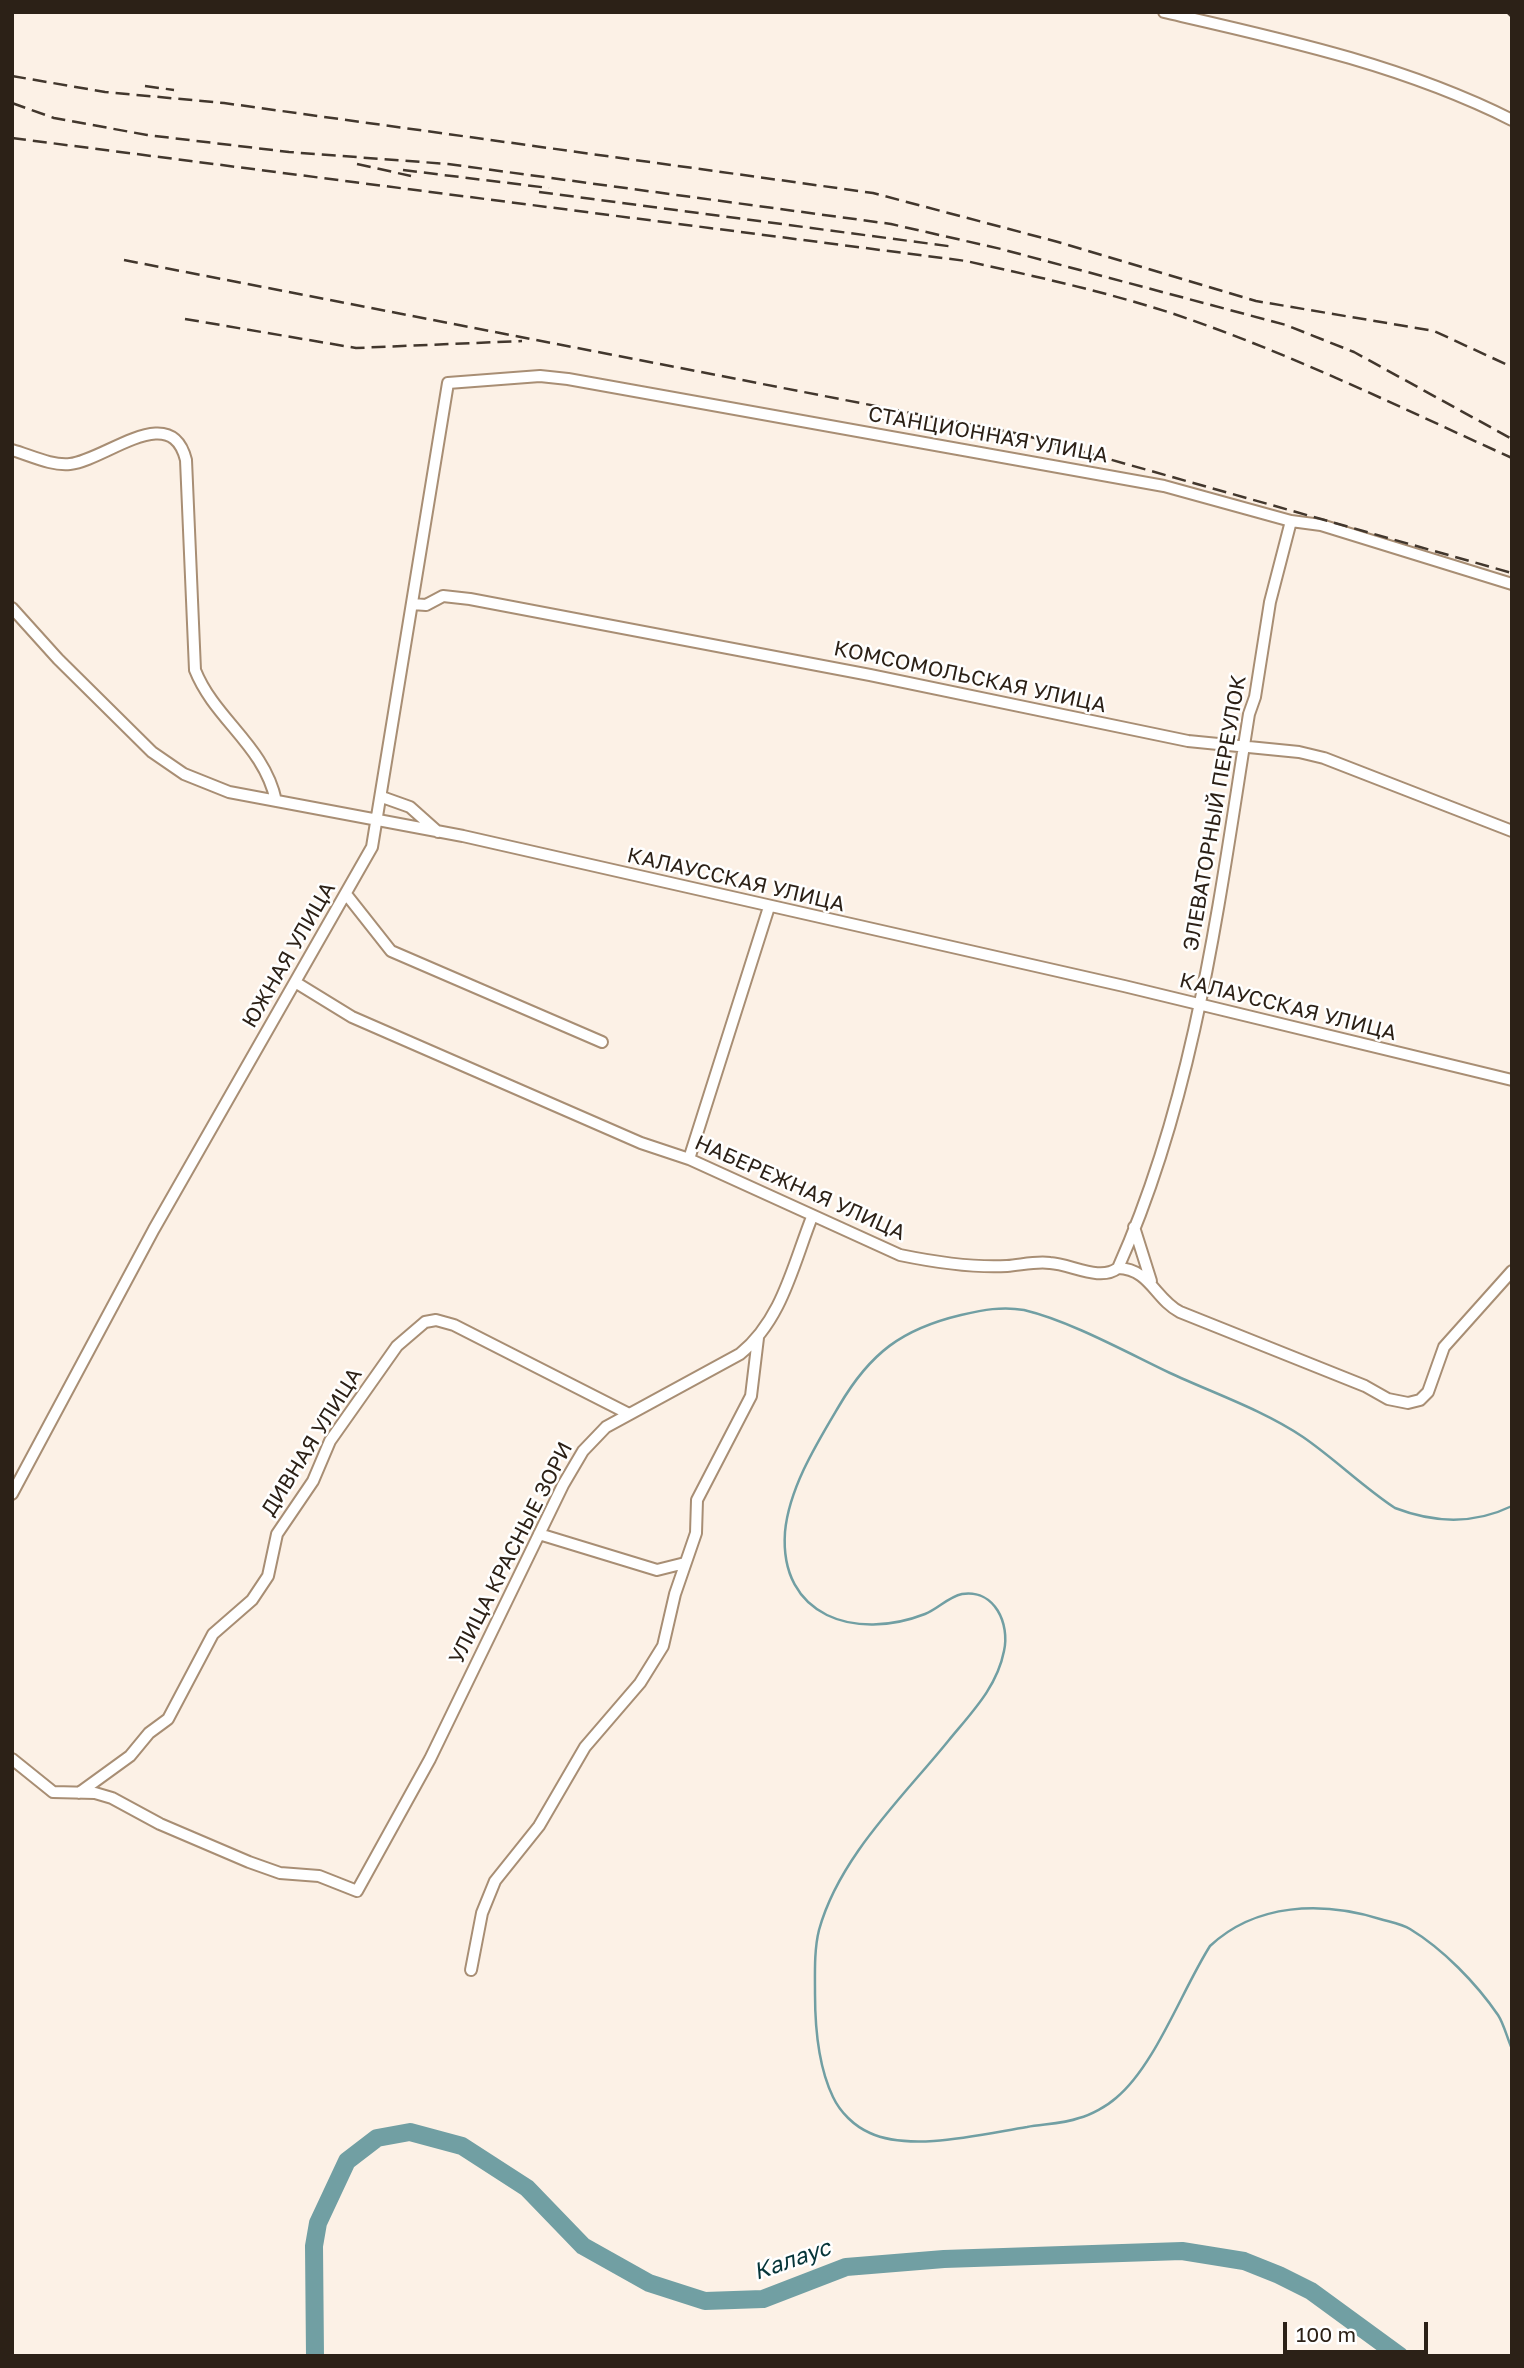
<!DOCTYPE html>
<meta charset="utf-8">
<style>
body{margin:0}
#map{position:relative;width:1524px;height:2368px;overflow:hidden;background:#fcf1e6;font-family:"Golos Text",sans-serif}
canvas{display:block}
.frame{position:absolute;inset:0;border:14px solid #2c2117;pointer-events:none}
.scale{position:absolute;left:1283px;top:2322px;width:145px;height:32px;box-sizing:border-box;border:4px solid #2c2117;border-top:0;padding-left:9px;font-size:21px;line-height:24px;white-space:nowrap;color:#2c2117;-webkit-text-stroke:5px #fff;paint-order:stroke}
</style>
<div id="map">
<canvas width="1524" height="2368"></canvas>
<div class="frame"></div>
<div class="scale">100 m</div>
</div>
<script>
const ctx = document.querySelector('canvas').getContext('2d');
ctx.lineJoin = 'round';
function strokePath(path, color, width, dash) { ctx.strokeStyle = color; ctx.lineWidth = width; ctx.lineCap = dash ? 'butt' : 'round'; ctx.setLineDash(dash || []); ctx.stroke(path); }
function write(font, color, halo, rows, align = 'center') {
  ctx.font = font + ' "Golos Text",sans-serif'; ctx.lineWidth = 5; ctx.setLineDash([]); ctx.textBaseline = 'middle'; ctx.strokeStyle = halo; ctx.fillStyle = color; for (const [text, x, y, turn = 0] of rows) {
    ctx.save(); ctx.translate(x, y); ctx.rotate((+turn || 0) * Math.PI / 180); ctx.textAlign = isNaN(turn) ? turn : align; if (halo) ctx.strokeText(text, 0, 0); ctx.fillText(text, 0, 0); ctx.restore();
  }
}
strokePath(new Path2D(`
 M1512 1506C1473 1525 1434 1523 1395 1508 1363 1487 1335 1459 1303 1437 1263 1410 1213 1393 1170 1373 1126 1352 1070 1321 1024 1310 1002 1306 983 1310 961 1315 902 1329 870 1353 839 1406 817 1443 789 1488 785 1532 779 1617 856 1641 925 1614 938 1609 948 1597 962 1594 995 1589 1010 1624 1004 1651 997 1687 972 1712 949 1740 903 1797 839 1857 819 1930 814 1950 815 1973 815 1994 815 2028 818 2066 833 2097 840 2112 854 2126 870 2133 911 2152 983 2134 1027 2127 1043 2124 1063 2124 1079 2118 1091 2115 1107 2106 1116 2098 1155 2066 1182 1990 1210 1946 1256 1903 1322 1901 1380 1919 1390 1922 1402 1924 1410 1929 1443 1949 1476 1983 1498 2015 1504 2024 1507 2038 1512 2049`), '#719fa3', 2.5);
strokePath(new Path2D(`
 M315 2356 314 2246 318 2223 347 2161 377 2138 410 2132 462 2146 527 2188 583 2246 649 2283 705 2301 763 2299 846 2267 944 2259 1182 2251 1244 2261 1279 2275 1311 2291 1400 2356`), '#719fa3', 18);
const minor = new Path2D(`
 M1164 12C1282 39 1403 65 1512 120
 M12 450C30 455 51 466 70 464 106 460 171 400 186 460L195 670C215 720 264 745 276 801
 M412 604 426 605 443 596 470 599 870 675 1188 741 1299 752 1324 758 1512 831
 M12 608 58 659 152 752 184 774 229 792 463 836 1124 986 1512 1080
 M382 797 410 807 438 832
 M346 894 391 951 602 1042
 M295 982 352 1017 641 1143 689 1159 900 1255C934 1262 971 1268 1007 1266 1021 1265 1036 1261 1050 1263 1071 1264 1100 1282 1118 1268 1150 1269 1155 1299 1180 1312L1365 1386 1388 1399 1408 1403 1420 1400 1428 1392 1444 1347 1512 1271
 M689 1159 769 907
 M1134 1227 1151 1281
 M1118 1268C1196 1094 1219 901 1249 714L1255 697 1270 602 1291 521
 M12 1494 154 1229 372 847 448 383 540 376 568 379 1164 486 1291 521 1321 525 1512 584
 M539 1534 657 1570 685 1563
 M12 1759 53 1792 95 1793 112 1798 160 1824 249 1862 280 1873 319 1876 357 1891 430 1759 563 1485 583 1451 606 1427 740 1354C782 1320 793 1265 812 1217
 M79 1793 130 1756 149 1733 168 1719 213 1634 252 1600 268 1576 277 1534 313 1481 330 1441 397 1346 425 1322 436 1320 454 1325 629 1414
 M471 1970 482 1913 495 1881 539 1826 585 1747 640 1683 663 1646 675 1594 696 1533 697 1500 751 1396 758 1338`);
strokePath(minor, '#a88e74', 14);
strokePath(minor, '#fff', 10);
strokePath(new Path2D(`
 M1507 12 1512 17
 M12 76 105 92 224 103 873 193 1058 242 1256 301 1434 331 1512 367
 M145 86 174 90
 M12 103 54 118 147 135 289 152 448 164 891 224 1001 249 1286 325 1354 352 1512 439
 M12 138 966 261C1034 276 1102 291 1168 312 1286 351 1399 407 1512 458
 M357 164 411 176
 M403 170 549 188
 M539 192 955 247
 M124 260 1020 434 1512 573
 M185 319 356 348 522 341`), '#42372d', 2.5, [14, 7]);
write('21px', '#2c2117', '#fff', [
 ["СТАНЦИОННАЯ УЛИЦА",988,435,10],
 ["КОМСОМОЛЬСКАЯ УЛИЦА",970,677,12],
 ["ЭЛЕВАТОРНЫЙ ПЕРЕУЛОК",1215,813,-80],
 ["КАЛАУССКАЯ УЛИЦА",736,880,13],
 ["ЮЖНАЯ УЛИЦА",289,955,-60],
 ["КАЛАУССКАЯ УЛИЦА",1288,1007,14],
 ["НАБЕРЕЖНАЯ УЛИЦА",800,1188,24],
 ["ДИВНАЯ УЛИЦА",312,1442,-58],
 ["УЛИЦА КРАСНЫЕ ЗОРИ",511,1553,-63]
]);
write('italic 23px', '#063539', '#fff', [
 ["Калаус",792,2260,-19]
]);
</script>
